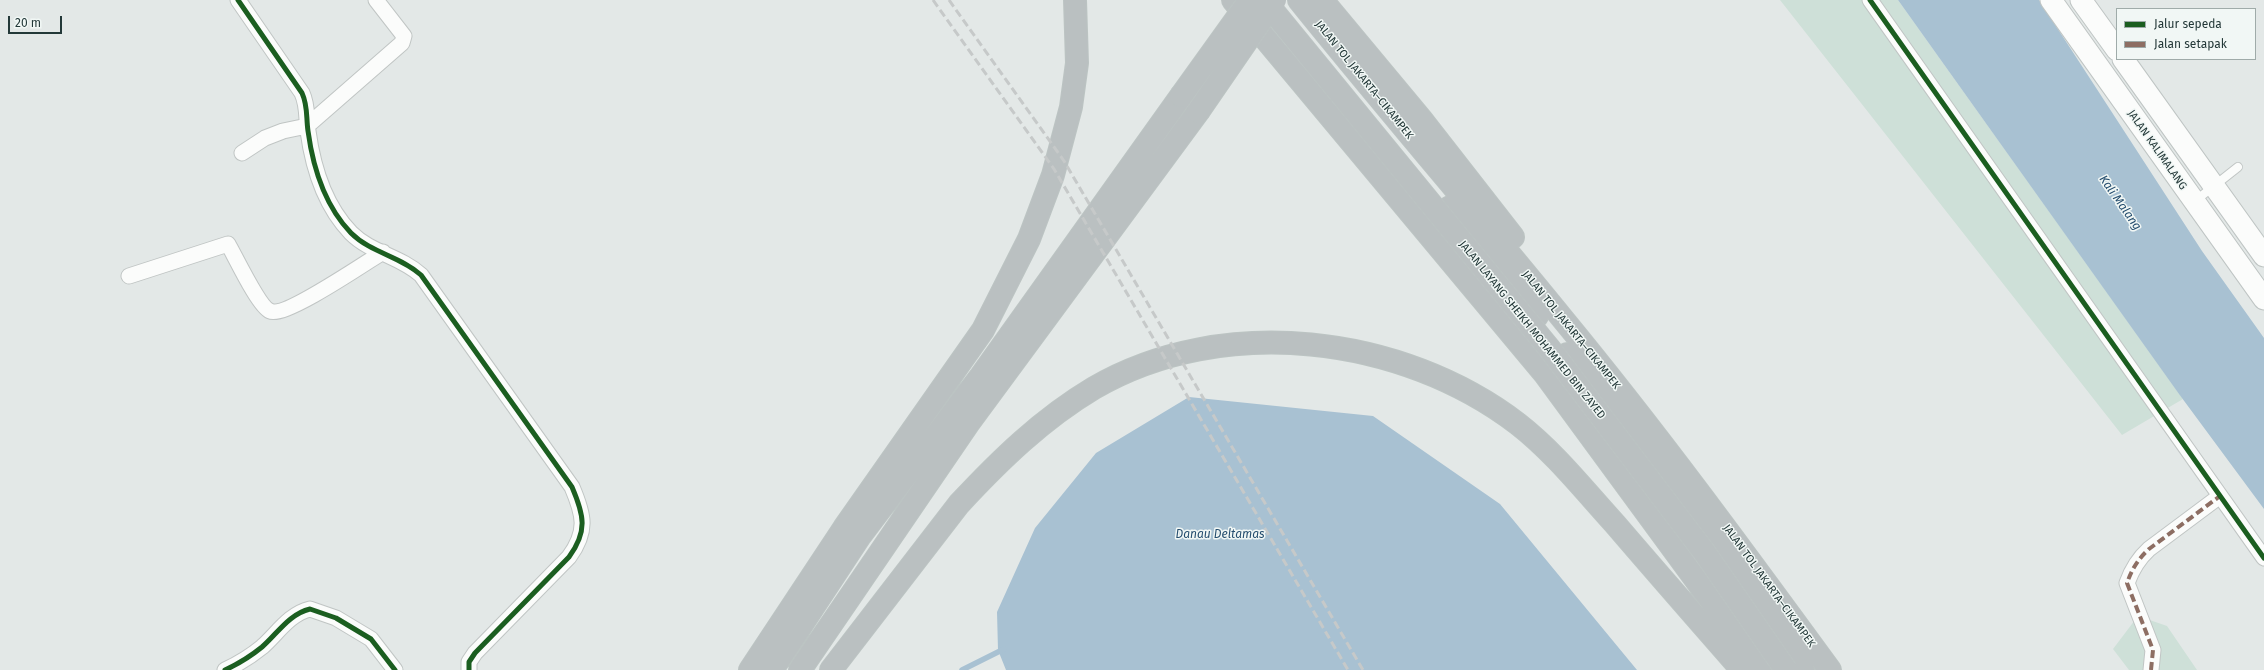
<!DOCTYPE html>
<meta charset="utf-8">
<style>
body{margin:0}
#map{position:relative;width:2264px;height:670px;overflow:hidden;background:#e3e8e7;font-family:"Fira Sans",sans-serif}
canvas{display:block}
.legend{position:absolute;left:2116px;top:8px;width:140px;height:52px;box-sizing:border-box;background:#f1f7f5;border:1px solid #9faba9;margin:0;padding:5px 7px;list-style:none;font-size:12px;color:#233838}
.legend li{display:flex;align-items:center;gap:8px;height:20px}
.legend b{width:20px;border:1px solid #9faba9}
.scale{position:absolute;left:8px;top:16px;width:54px;height:18px;box-sizing:border-box;border:2px solid #233838;border-top:0;padding-left:5px;font-size:12px;line-height:14px;white-space:nowrap;color:#233838;-webkit-text-stroke:3px #f1f7f5;paint-order:stroke}
</style>
<div id="map">
<canvas width="2264" height="670"></canvas>
<ul class="legend">
<li><b style="height:5px;background:#1b5e20"></b>Jalur sepeda</li>
<li><b style="height:5px;background:#8d6e63"></b>Jalan setapak</li>
</ul>
<div class="scale">20 m</div>
</div>
<script>
const ctx = document.querySelector('canvas').getContext('2d');
ctx.lineJoin = 'round';
function fillPath(path, color) { ctx.fillStyle = color; ctx.fill(path, 'evenodd'); }
function strokePath(path, color, width, dash) { ctx.strokeStyle = color; ctx.lineWidth = width; ctx.lineCap = dash ? 'butt' : 'round'; ctx.setLineDash(dash || []); ctx.stroke(path); }
function write(font, color, halo, rows, align = 'center') {
  ctx.font = font + ' "Fira Sans",sans-serif'; ctx.lineWidth = 3; ctx.setLineDash([]); ctx.textBaseline = 'middle'; ctx.strokeStyle = halo; ctx.fillStyle = color; for (const [text, x, y, turn = 0] of rows) {
    ctx.save(); ctx.translate(x, y); ctx.rotate((+turn || 0) * Math.PI / 180); ctx.textAlign = isNaN(turn) ? turn : align; if (halo) ctx.strokeText(text, 0, 0); ctx.fillText(text, 0, 0); ctx.restore();
  }
}
fillPath(new Path2D(`
 M1780 0H1898L2183 399 2122 435Z
 M2138 616 2167 626 2197 670H2129L2113 649Z`), '#cee0d8');
fillPath(new Path2D(`
 M1898 0H2039L2202 251 2264 338V509L2179 394Z
 M1189 397 1373 416 1500 504 1637 670H1006L998 650 997 612 1035 528 1096 453Z`), '#a8c1d2');
strokePath(new Path2D(`
 M962 670 1004 649`), '#a8c1d2', 5.5);
const lane = new Path2D(`
 M2195 201 2238 167`);
const street = new Path2D(`
 M238 0 302 93C308 106 306 117 308 131 313 168 325 206 351 233 371 253 400 256 421 275L572 487C584 515 588 531 569 557L475 653 469 662V670
 M1870 0 2264 558
 M242 153 265 138 283 131 307 126 402 43 404 36 376 0
 M129 276 228 244C235 256 259 307 270 311 285 318 365 263 383 252
 M225 670C238 664 251 656 262 647 277 634 289 614 310 609L336 618 371 639 395 670
 M2151 670 2153 650 2127 583C2132 569 2138 559 2149 549L2220 496`);
const secondary = new Path2D(`
 M2051 0 2264 299
 M2081 0 2117 50
 M2123 59 2264 256`);
const highway = new Path2D(`
 M1233 0 1544 373 1762 670
 M1299 0C1385 107 1475 211 1562 318 1656 432 1743 551 1830 670
 M1322 0 1421 119 1513 237
 M1450 207 1537 316
 M1567 354 1704 527 1803 670
 M750 670 844 528 983 330 1029 239 1053 175 1071 107 1077 63 1075 0
 M772 670 860 536 981 376 1181 96
 M800 670 968 424 1198 112
 M831 670 959 504C1000 460 1042 419 1094 388 1223 313 1402 335 1518 424 1554 452 1584 490 1615 524 1657 573 1699 621 1742 670`);
strokePath(lane, '#c0c5c4', 10);
strokePath(street, '#c0c5c4', 17);
strokePath(secondary, '#bfc5c4', 23);
strokePath(highway, '#bcc4c3', 24);
strokePath(lane, '#fbfcfb', 8);
strokePath(street, '#fbfcfb', 15);
strokePath(secondary, '#fbfcfb', 21);
strokePath(highway, '#bac0c1', 22);
strokePath(new Path2D(`
 M933 0 1054 169 1348 670
 M949 0 1064 161 1363 670`), '#c6c9c9', 3, [8, 4]);
const highwayBridge = new Path2D(`
 M1264 0 1549 348 1705 553 1786 670
 M1181 96 1250 0
 M1198 112 1275 0`);
strokePath(highwayBridge, '#bcc4c3', 24, []);
strokePath(highwayBridge, '#bac0c1', 22);
strokePath(new Path2D(`
 M2151 670 2153 650 2127 583C2132 569 2138 559 2149 549L2220 496`), '#8d6e63', 4, [8, 4]);
strokePath(new Path2D(`
 M238 0 302 93C308 106 306 117 308 131 313 168 325 206 351 233 371 253 400 256 421 275L572 487C584 515 588 531 569 557L475 653 469 662V670
 M1870 0 2264 558
 M225 670C238 664 251 656 262 647 277 634 289 614 310 609L336 618 371 639 395 670`), '#1b5e20', 5);
write('11px', '#233838', '#f1f7f5', [
 ["JALAN TOL JAKARTA–CIKAMPEK",1364,80,51],
 ["JALAN KALIMALANG",2157,150,55],
 ["JALAN LAYANG SHEIKH MOHAMMED BIN ZAYED",1532,330,51],
 ["JALAN TOL JAKARTA–CIKAMPEK",1571,330,51],
 ["JALAN TOL JAKARTA–CIKAMPEK",1769,586,54]
]);
write('italic 12px', '#244d6e', '#f1f7f5', [
 ["Kali Malang",2120,203,55],
 ["Danau Deltamas",1220,535]
]);
</script>
